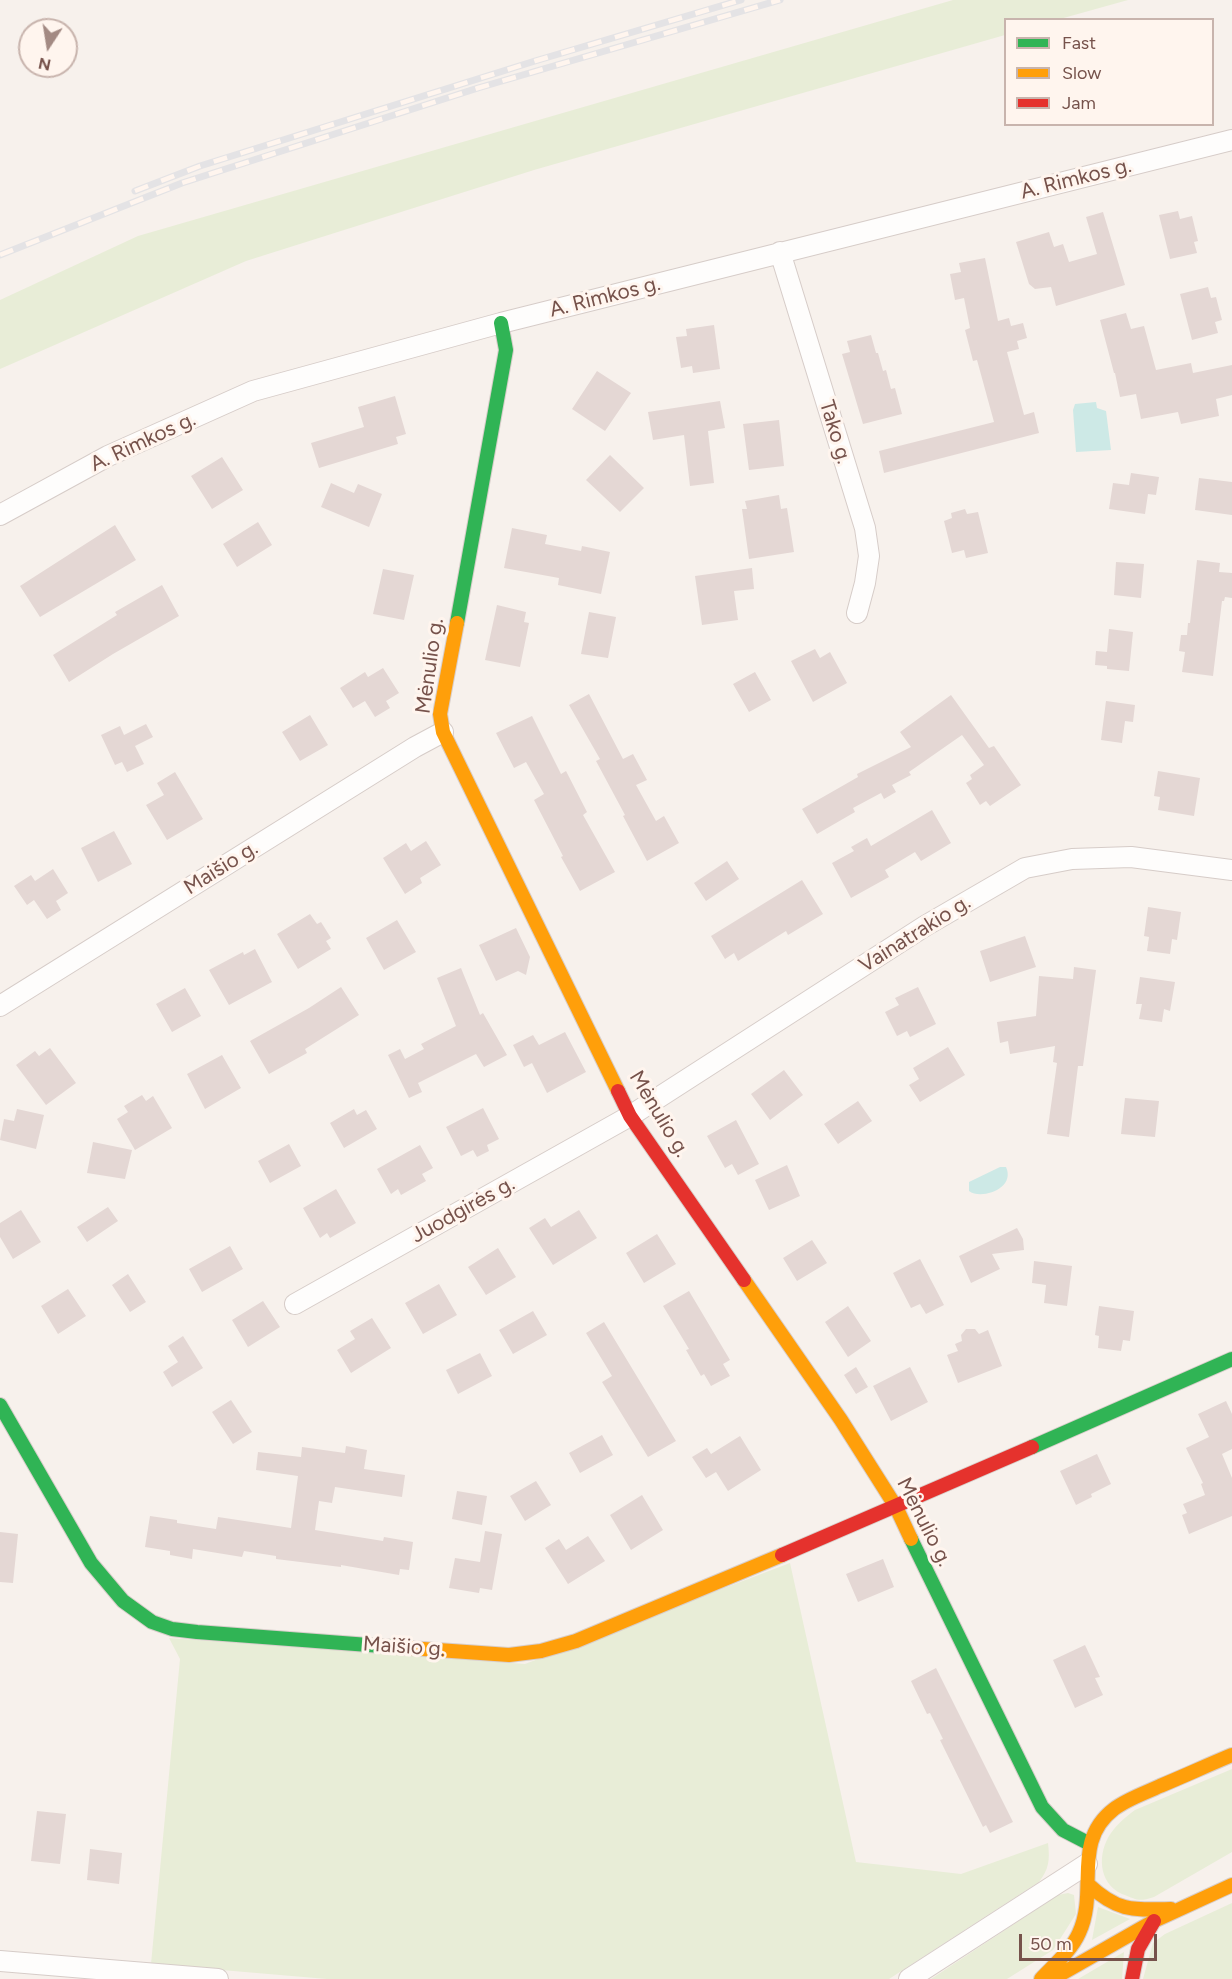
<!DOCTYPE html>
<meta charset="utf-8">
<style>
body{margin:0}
#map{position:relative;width:1232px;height:1979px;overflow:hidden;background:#f7f1ec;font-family:Figtree,sans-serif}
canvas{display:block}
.legend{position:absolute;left:1004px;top:18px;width:210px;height:108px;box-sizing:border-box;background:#fff5ee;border:2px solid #c8b4ad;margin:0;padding:8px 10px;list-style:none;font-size:18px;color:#76524b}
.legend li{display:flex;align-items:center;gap:12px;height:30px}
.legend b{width:30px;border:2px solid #c8b4ad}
.north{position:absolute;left:18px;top:18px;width:60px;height:60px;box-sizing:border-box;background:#fff5ee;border:2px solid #c8b4ad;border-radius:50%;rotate:192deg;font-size:16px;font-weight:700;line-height:24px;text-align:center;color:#76524b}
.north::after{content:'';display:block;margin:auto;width:21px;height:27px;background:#a38a83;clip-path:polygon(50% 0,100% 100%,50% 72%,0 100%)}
.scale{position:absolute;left:1019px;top:1934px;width:138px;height:27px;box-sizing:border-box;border:3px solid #76524b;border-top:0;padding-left:8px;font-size:18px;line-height:21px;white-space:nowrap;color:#76524b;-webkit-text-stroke:4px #fff5ee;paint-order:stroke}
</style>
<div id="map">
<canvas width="1232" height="1979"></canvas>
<ul class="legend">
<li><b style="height:8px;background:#30b455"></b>Fast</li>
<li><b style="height:8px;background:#ff9f0a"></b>Slow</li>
<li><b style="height:8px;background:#e5322d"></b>Jam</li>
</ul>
<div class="north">N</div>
<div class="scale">50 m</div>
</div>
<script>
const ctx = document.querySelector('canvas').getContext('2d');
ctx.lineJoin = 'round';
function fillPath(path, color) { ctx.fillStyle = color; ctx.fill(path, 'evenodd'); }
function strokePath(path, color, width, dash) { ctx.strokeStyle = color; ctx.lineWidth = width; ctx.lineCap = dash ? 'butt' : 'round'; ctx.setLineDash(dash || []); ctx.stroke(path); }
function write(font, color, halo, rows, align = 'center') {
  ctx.font = font + ' Figtree,sans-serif'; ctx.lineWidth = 6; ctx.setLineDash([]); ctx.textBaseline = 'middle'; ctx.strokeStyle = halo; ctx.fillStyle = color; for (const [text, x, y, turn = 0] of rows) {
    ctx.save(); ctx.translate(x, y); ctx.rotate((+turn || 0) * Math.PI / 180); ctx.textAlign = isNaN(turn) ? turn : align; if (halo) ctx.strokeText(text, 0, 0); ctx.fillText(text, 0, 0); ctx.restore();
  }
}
fillPath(new Path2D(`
 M953 0H1128L1060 19 1006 20 1005 35 534 170 246 261 0 369V300L138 236Z
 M790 1563 856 1862 961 1874 1048 1843C1050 1860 1049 1869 1039 1882L889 1979H327L151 1964 180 1659 169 1638 525 1664Z
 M1232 1769V1852L1154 1897C1138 1902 1138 1900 1122 1894 1098 1883 1097 1853 1111 1833 1118 1823 1127 1816 1135 1810Z
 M1068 1893 1074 1895 1076 1914 1053 1950 1007 1979H931L1058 1895Z
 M1232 1903V1979H1143L1153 1943 1165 1934Z
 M1098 1907 1130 1919 1092 1940Z
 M1124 1952 1122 1979H1078Z`), '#e8edd7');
fillPath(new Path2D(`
 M1096 402 1097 408 1106 411 1111 450 1076 452 1073 410 1075 404Z
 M1000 1167H1006C1016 1189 981 1200 969 1191V1182Z`), '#cde9e6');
fillPath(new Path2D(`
 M1178 211 1180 219 1192 216 1198 241 1194 242 1197 253 1170 259 1159 215Z
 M1103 212 1125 285 1056 306 1051 287 1035 289 1029 284 1016 242 1049 232 1054 247 1063 244 1069 262 1097 254 1086 217Z
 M985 258 998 321 1009 318 1011 326 1023 323 1027 338 1017 341 1019 349 1007 352 1024 415 1034 412 1039 433 884 473 879 451 994 422 977 360 973 361 965 330 970 328 964 298 955 300 950 274 961 272 959 263Z
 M1208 287 1211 298 1216 297 1222 320 1215 322 1218 333 1192 340 1180 294Z
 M1126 313 1131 329 1144 326 1156 370 1191 363 1193 373 1232 365V395L1216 399 1219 416 1181 424 1178 412 1141 419 1136 394 1120 397 1115 373H1114L1100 320Z
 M714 325 720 369 693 373 692 366 681 368 676 337 687 336 686 329Z
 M871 335 876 353H878L883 371 886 370 891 389 895 388 902 414 863 424 842 354 850 352 847 341Z
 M597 371 631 393 605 431 572 409Z
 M395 396 406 434 396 437 398 444 319 468 311 443 364 427 358 407Z
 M720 401 725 428 708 431 714 483 690 486 684 435 653 440 648 412Z
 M779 420 784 466 749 470 743 424Z
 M610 455 644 488 620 512 586 480Z
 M222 457 243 490 212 509 191 476Z
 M1131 473 1159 477 1156 495 1148 494 1145 514 1109 509 1113 483 1129 485Z
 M1199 478 1232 482V515L1195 510Z
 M331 483 354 493 358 484 382 494 369 527 321 507Z
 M779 495 781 509 787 508 794 552 749 559 742 509H747L745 501Z
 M965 509 967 514 978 512 988 553 966 558 964 550 952 553 944 521 952 518 951 513Z
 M258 522 272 545 237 567 223 544Z
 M115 525 136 560 40 617 20 586Z
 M512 528 547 535 545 544 581 551 582 546 610 552 601 594 558 585 559 578 504 568Z
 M1197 560 1220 563 1219 572 1232 573V598L1225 597 1224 601H1222L1213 676 1182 672 1185 652 1179 651 1181 635H1187L1188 623H1190Z
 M1116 562 1144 564 1141 598 1114 595Z
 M752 568 754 589 734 591 738 620 702 625 695 576Z
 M383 569 414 575 404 620 373 614Z
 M162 585 179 616 113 654 69 682 53 655 117 615 115 612Z
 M497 605 526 612 524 622 529 623 520 667 485 660Z
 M589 612 616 617 608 658 581 654Z
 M1109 629 1133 632 1129 671 1107 669V666L1095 665 1096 651 1107 652Z
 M815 649 820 658 830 652 847 683 813 702 791 661Z
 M383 668 399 693 386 701 390 708 375 717 365 701 353 708 340 688 365 672 368 677Z
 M755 672 771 700 749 712 733 684Z
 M589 694 623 759 633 754 647 780 636 785 656 821 664 816 679 843 647 861 623 816 625 815 596 761 600 759 569 705Z
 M951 695 989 748 994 746 1021 785 990 806 986 801 980 805 966 783 972 779 970 775 984 765 962 735 909 772 911 775 892 785 896 792 884 799 881 793 853 808 855 812 817 834 802 809 858 777 857 774 911 747 900 732Z
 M1106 701 1135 705 1133 722 1125 721 1122 743 1101 740Z
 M310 715 328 745 300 761 282 732Z
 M532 716 561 774 566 771 587 812 583 815 615 872 580 891 561 857 563 856 534 800 544 794 526 762 514 768 496 733Z
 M146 724 153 737 135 746 144 764 127 772 122 762 115 765 101 735 120 726 124 735Z
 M1158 771 1200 778 1194 816 1158 810 1160 797 1154 796Z
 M175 772 203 819 167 840 146 805 164 795 157 783Z
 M932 810 951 843 921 861 915 852 885 870 889 877 851 898 832 863 854 851 851 847 867 838 871 846Z
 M114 831 132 864 98 882 81 848Z
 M426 841 441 865 420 878 422 883 405 894 383 858 406 843 411 851Z
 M727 861 739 879 706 901 694 883Z
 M53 869 68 893 56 901 61 910 47 919 34 900 27 905 14 886 31 875 35 881Z
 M802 880 823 914 788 935 786 931 738 961 734 953 725 959 711 936Z
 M1148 907 1181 912 1177 940 1172 939 1170 954 1147 951 1149 937 1144 936Z
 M310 914 317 924 321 922 331 938 326 941 331 949 298 969 277 934Z
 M397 920 416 952 384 970 366 938Z
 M516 928 530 957 526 975 518 971 496 981 479 945Z
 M1025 936 1036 967 990 982 980 951Z
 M255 949 272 982 229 1005 209 970 243 952 244 955Z
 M1074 967 1096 970 1083 1066H1078L1069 1137 1047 1134 1057 1063 1053 1062 1055 1046 1010 1054 1008 1041 1000 1043 997 1022 1036 1016 1039 976 1073 979Z
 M461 968 480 1015 483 1013 507 1055 484 1067 476 1054 418 1083 422 1092 409 1098 388 1055 400 1049 405 1059 424 1049 421 1044 456 1026 437 978Z
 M1140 977 1175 982 1170 1011 1164 1009 1162 1022 1139 1019 1142 1004H1136Z
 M341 987 359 1015 305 1049 307 1053 269 1074 250 1041 309 1008Z
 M918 987 936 1024 910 1037 907 1031 897 1036 885 1012 899 1005 895 998Z
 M185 988 201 1016 172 1032 156 1004Z
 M565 1032 586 1072 547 1093 532 1063 524 1067 513 1045 533 1035 539 1045Z
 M948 1047 965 1075 920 1102 909 1085 919 1079 913 1068Z
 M50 1048 76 1083 46 1105 16 1065 35 1051 39 1056Z
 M222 1055 241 1088 205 1109 187 1074Z
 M784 1070 803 1095 770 1120 751 1094Z
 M142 1095 146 1101 153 1096 172 1128 135 1150 117 1119 128 1112 124 1106Z
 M1125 1098 1159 1101 1155 1137 1121 1134Z
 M858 1101 872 1121 838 1144 824 1124Z
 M483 1108 499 1139 487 1145 489 1151 477 1157 473 1150 461 1156 446 1127Z
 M17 1109 44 1115 36 1149 0 1140 4 1119 14 1121Z
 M354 1109 357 1115 366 1110 377 1129 344 1148 330 1123Z
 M736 1120 759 1164 738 1175 732 1164 725 1168 707 1136Z
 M93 1142 132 1150 125 1179 87 1173Z
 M289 1144 301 1166 270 1183 258 1161Z
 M420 1145 433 1168 422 1174 426 1181 401 1195 398 1189 391 1194 377 1169Z
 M787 1165 800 1196 769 1210 755 1180Z
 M336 1189 356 1223 330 1238 327 1233 320 1238 303 1208Z
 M108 1207 118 1221 87 1242 77 1227Z
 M21 1210 41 1242 13 1259 0 1237V1223Z
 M579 1210 597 1238 553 1265 529 1228 545 1218 551 1227Z
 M1017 1228 1023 1239 1024 1250 992 1254 1000 1269 971 1283 959 1256Z
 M657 1234 676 1264 644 1283 626 1253Z
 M812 1240 827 1263 797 1281 783 1258Z
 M230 1246 243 1269 202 1292 189 1269Z
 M498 1248 516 1277 486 1295 468 1267Z
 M920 1259 944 1305 926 1314 920 1304 911 1308 893 1273Z
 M1034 1261 1072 1266 1067 1306 1044 1303 1046 1285 1032 1283Z
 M128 1274 146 1302 130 1312 112 1285Z
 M439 1284 457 1315 423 1334 405 1303Z
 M68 1289 86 1316 58 1334 41 1306Z
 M689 1291 730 1360 723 1364 730 1376 711 1386 704 1374 701 1376 686 1350 689 1349 663 1306Z
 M263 1301 280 1327 248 1347 232 1320Z
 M848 1306 871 1341 848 1357 825 1322Z
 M1099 1306 1134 1311 1130 1341 1123 1340 1121 1351 1098 1348 1099 1336 1095 1335Z
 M533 1311 547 1335 513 1354 499 1330Z
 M372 1318 391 1348 351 1373 337 1350 355 1339 350 1331Z
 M604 1322 676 1441 648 1457 602 1382 612 1376 586 1333Z
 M966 1329H975L979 1334 988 1330 1002 1366 958 1383 947 1355 958 1351 955 1344 962 1341 961 1335Z
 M183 1336 203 1368 172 1387 163 1372 178 1362 168 1346Z
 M480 1353 492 1376 458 1394 446 1370Z
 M856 1367 868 1387 856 1394 844 1375Z
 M910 1367 928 1402 891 1421 873 1386Z
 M231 1400 252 1432 233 1444 212 1412Z
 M1226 1401 1232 1414V1449L1222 1454 1232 1478V1516L1189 1534 1182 1515 1187 1513 1183 1504 1205 1495 1201 1484 1203 1483 1186 1448 1209 1437 1198 1414Z
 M602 1435 613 1455 580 1473 569 1453Z
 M740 1436 761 1470 728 1491 716 1472 706 1478 692 1457 707 1448 711 1454Z
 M346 1446 367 1450 364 1469 405 1475 402 1497 335 1487 332 1503 319 1501 315 1530 383 1541 384 1537 413 1542 409 1570 400 1569 399 1575 341 1565V1567L276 1559V1556L244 1551 242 1557 193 1549 192 1559 170 1555V1551L145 1547 150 1516 177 1520V1523L216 1529 218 1517 291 1528 298 1476 256 1470 258 1452 301 1457 302 1447 345 1453Z
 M1097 1454 1111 1484 1091 1494 1092 1497 1076 1505 1060 1471Z
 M536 1481 551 1505 525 1521 510 1496Z
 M457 1491 487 1496 482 1525 452 1519Z
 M642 1495 663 1530 631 1550 610 1515Z
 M485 1531 502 1534 492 1590 480 1588 479 1593 449 1588 455 1558 480 1562Z
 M0 1532 18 1534 13 1583 0 1582Z
 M588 1536 605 1561 568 1584 545 1548 559 1539 566 1550Z
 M883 1559 894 1587 858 1602 846 1574Z
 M1085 1645 1100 1677 1095 1678 1103 1695 1075 1708 1053 1660Z
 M936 1668 1013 1822 990 1833 986 1825 983 1827 940 1740 943 1739 930 1713 927 1714 911 1681Z
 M37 1811 66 1814 60 1864 31 1861Z
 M90 1849 122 1853 119 1884 87 1880Z`), '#e4d7d4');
const street = new Path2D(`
 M780 252 865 528 869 556 865 583 857 613
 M0 515 108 456 253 391 501 323 1232 140
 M0 1006 415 747 443 732
 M295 1304 630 1116 925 926 1025 868 1072 859 1131 857 1232 870
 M0 1961 218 1979
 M909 1979 1087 1864`);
const fast = new Path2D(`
 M457 623 506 350 501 323
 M0 1405 91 1563 123 1601 152 1622 172 1629 197 1632 395 1647
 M1032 1447 1232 1359
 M911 1539 1042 1807 1063 1830 1090 1844`);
const slow = new Path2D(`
 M457 623 440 714 443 732 618 1091
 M744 1280 841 1420 896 1507 911 1539
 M395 1647 509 1655 541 1651 576 1641 782 1555
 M1089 1885C1118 1912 1133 1910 1171 1909
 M1054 1978 1154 1921 1232 1885
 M1041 1979C1054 1965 1071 1951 1079 1933 1099 1890 1071 1842 1114 1809 1127 1799 1145 1793 1160 1786 1184 1776 1208 1765 1232 1755`);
const jam = new Path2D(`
 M618 1091 630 1116 744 1280
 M782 1555 1032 1447
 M1132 1979 1138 1949 1154 1921`);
strokePath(street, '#d6ccc8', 22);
strokePath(fast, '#d8ceca', 16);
strokePath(slow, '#d8ceca', 16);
strokePath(jam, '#d8ceca', 16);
strokePath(street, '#fefdfc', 20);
strokePath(fast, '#30b455', 14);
strokePath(slow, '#ff9f0a', 14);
strokePath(jam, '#e5322d', 14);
const rail = new Path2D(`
 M135 191 200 166 535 61 741 0
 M0 255 182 183 478 88 780 0`);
strokePath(rail, '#e4e3e5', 7);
strokePath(rail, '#fff5ee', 4.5, [14]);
write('21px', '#76524b', '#fff5ee', [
 ["A. Rimkos g.",1076,179,-14],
 ["A. Rimkos g.",605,297,-14],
 ["Tako g.",835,432,73],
 ["A. Rimkos g.",143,442,-25],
 ["Mėnulio g.",430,666,-82],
 ["Maišio g.",221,868,-32],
 ["Vainatrakio g.",915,934,-32],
 ["Mėnulio g.",659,1114,59],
 ["Juodgirės g.",463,1210,-29],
 ["Mėnulio g.",924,1522,63],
 ["Maišio g.",404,1647,4]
]);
</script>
